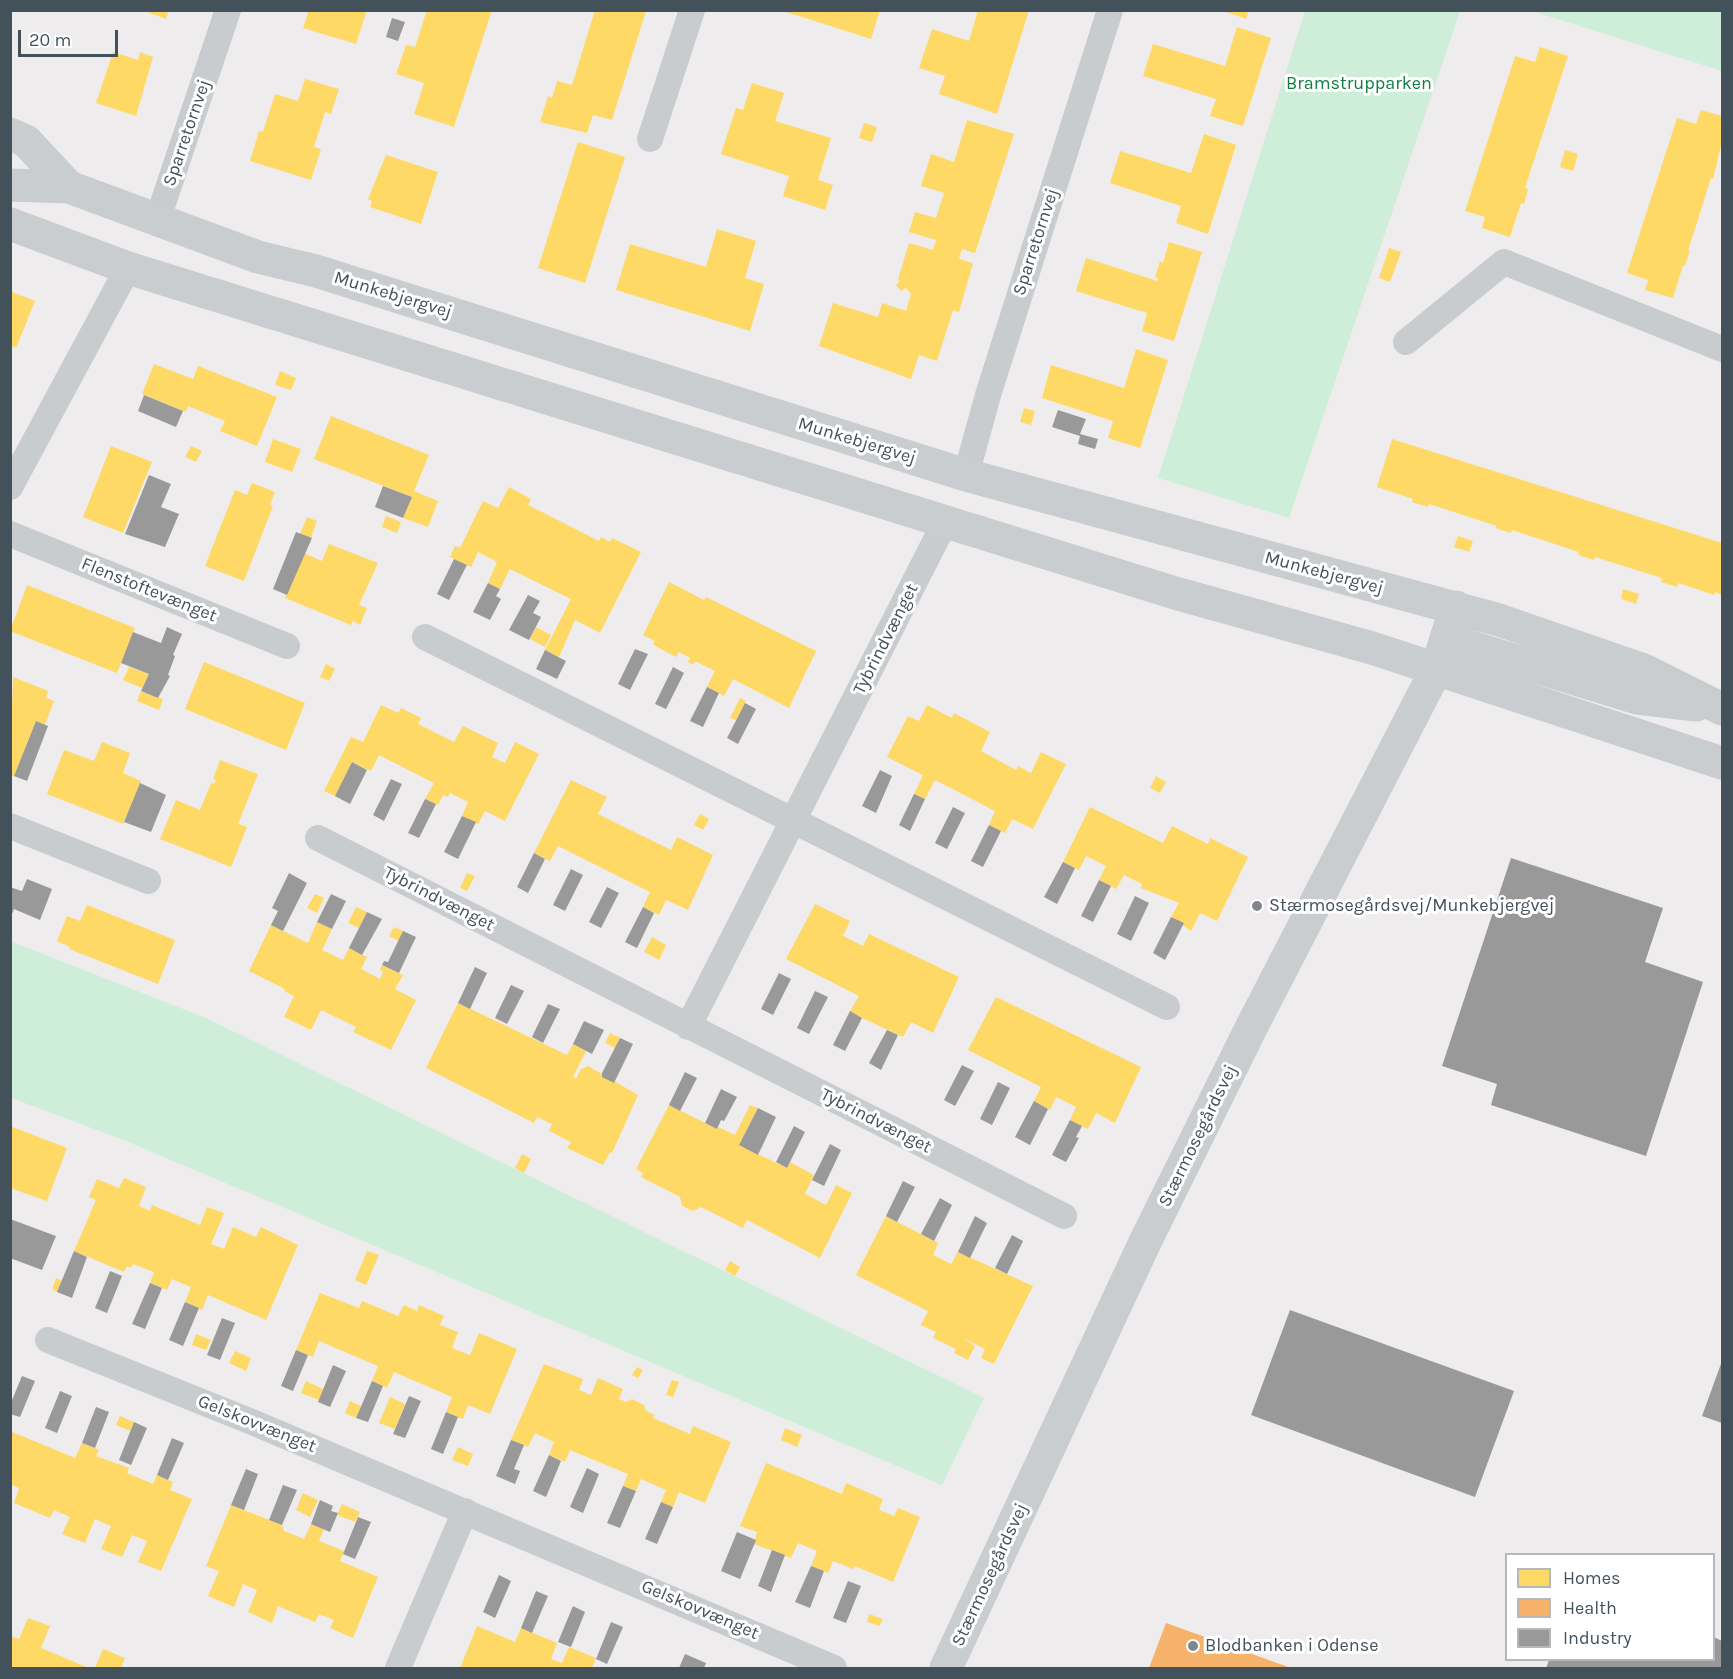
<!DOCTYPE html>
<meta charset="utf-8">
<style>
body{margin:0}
#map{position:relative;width:1733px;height:1679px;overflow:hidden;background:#eeeced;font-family:Karla,sans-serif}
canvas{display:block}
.frame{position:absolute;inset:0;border:12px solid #43515a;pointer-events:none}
.legend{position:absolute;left:1505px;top:1553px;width:210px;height:108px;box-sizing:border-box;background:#fff;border:2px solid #b4b9bd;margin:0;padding:8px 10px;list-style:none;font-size:18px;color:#43515a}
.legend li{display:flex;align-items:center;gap:12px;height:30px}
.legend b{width:30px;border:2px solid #b4b9bd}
.scale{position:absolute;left:18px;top:30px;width:100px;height:27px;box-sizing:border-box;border:3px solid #43515a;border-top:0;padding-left:8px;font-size:18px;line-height:21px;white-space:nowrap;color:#43515a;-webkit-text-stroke:4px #fff;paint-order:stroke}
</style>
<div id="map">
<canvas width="1733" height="1679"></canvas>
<div class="frame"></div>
<ul class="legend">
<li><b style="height:16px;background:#ffd966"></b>Homes</li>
<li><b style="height:16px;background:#f6b26b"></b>Health</li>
<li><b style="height:16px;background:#999"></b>Industry</li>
</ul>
<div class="scale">20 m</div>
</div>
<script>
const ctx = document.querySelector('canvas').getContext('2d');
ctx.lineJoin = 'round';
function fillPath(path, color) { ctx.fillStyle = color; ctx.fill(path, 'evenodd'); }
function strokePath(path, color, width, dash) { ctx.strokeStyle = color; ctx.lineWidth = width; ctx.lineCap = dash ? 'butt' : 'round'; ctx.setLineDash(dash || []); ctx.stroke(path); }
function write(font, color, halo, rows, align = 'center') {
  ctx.font = font + ' Karla,sans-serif'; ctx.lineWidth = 6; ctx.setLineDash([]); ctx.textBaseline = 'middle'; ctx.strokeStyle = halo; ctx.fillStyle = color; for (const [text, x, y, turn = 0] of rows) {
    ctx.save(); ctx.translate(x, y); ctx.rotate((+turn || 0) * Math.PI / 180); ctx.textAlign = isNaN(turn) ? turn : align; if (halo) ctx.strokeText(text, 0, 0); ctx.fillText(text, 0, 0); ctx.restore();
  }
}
fillPath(new Path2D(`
 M1305 11H1460L1289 518 1158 478Z
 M1532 11H1722V71Z
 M10 941 206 1018 984 1398 942 1485 121 1139 11 1098Z`), '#cfeed9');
fillPath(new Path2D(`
 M142 10H169L166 19Z
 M302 10H367L356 44 303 28 308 13Z
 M427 10H492L454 127 414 114 424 83 396 74 406 45 415 47Z
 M595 10 646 11 612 120 593 115 587 133 540 122 548 96 552 98 557 81 572 85Z
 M780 10H880L871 39Z
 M978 10H1029L997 114 939 94 945 76 919 68 932 29 969 41Z
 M1221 10H1249L1246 19Z
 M1237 27 1271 38 1243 126 1210 116 1216 99 1143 76 1153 44 1225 66Z
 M1540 47 1568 56 1525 188 1528 189 1524 204 1521 203 1510 237 1482 228 1485 217 1465 211 1515 56 1535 62Z
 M113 52 138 60 140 52 153 57 136 116 96 103Z
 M305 79 339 89 331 114 325 112 314 147 321 149 311 180 250 161 259 131 263 132 275 94 298 101Z
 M752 83 784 93 775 121 831 138 818 180 833 185 825 210 783 196 789 176 721 154 736 108 743 110Z
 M1701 110 1722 116V141L1713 179 1711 178 1688 251H1690L1685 266 1683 265 1673 298 1645 290 1648 280 1627 273 1677 118 1696 124Z
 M967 120 1014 134 975 253 962 249 959 259 973 263 959 312 953 310 937 361 919 355 911 379 819 346 833 303 878 317 882 303 906 311 911 294 906 288 901 291 896 285 900 281 898 279 909 243 933 250 936 240 909 232 915 212 936 218 944 193 921 186 931 154 954 162Z
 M864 123 877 127 872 142 859 138Z
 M1204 134 1236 145 1208 234 1176 223 1181 206 1110 183 1120 151 1191 173Z
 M578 142 625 157 585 283 538 268Z
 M1565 150 1578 154 1573 171 1560 167Z
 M386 155 438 172 421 224 370 207 372 201 368 199Z
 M717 229 756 241 745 278 764 284 750 331 616 290 630 244 706 267Z
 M1169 242 1202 252 1174 341 1142 331 1147 313 1076 291 1086 258 1157 281 1158 278 1155 277 1160 261 1163 263Z
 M1389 248 1401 252 1390 282 1379 278Z
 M10 291 35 301 16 348 10 345Z
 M1136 349 1168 360 1140 448 1108 438 1113 421 1042 398 1051 365 1124 388Z
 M154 364 193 379 198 366 277 397 257 446 220 431 225 421 188 406 186 412 142 394Z
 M280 371 296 378 291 390 275 385Z
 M1024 408 1035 411 1031 425 1020 422Z
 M331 416 429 455 414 491 438 501 428 527 403 518 412 497 314 459Z
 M273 439 301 449 292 472 265 462Z
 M1392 439 1722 543V595L1715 592 1714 595 1678 583 1677 587 1661 582 1662 578 1595 557 1594 560 1578 555 1579 552 1512 530 1511 533 1495 528 1497 526 1429 504 1428 507 1412 502 1413 499 1377 487Z
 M111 446 152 462 123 533 83 517Z
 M191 446 202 451 196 462 185 457Z
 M252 483 275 492 270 505 273 506 244 581 205 566 235 490 247 495Z
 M509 487 531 499 528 505 599 541 601 537 610 542 612 538 641 552 600 633 575 620 559 657 545 650 571 599 510 569 500 589 488 583 497 562 478 552 471 567 450 557 455 546 460 548 483 501 498 508Z
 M386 516 401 522 397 533 382 527Z
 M307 517 317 521 311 538 300 534Z
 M1458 536 1473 541 1469 552 1454 547Z
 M329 544 378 563 359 605 367 608 360 625 353 621 351 625 285 598 304 553 322 561Z
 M669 582 704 600 706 597 816 651 789 708 733 679 724 696 707 687 715 671 695 661 693 665 688 662 690 658 679 652 676 657 657 647 653 644 655 641 643 635Z
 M27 585 135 628 117 673 10 631Z
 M1623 589 1639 594 1636 604 1621 599Z
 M536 627 551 635 545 647 530 639Z
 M204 662 305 703 286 750 185 709Z
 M326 664 335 669 329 681 320 677Z
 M129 667 149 674 142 688 123 680Z
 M13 677 48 691 46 698 54 701 45 725 36 721 14 776 10 775Z
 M141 691 163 699 159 710 137 701Z
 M740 698 746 701 736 720 730 718Z
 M381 705 398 713 401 708 421 718 418 724 454 742 463 726 498 743 492 757 505 763 515 742 539 754 505 821 485 811 478 824 462 816 468 802 450 793 448 797 443 795 438 805 425 799 434 783 379 755 371 771 352 762 335 796 324 791 351 737 363 742Z
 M927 705 952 718 954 713 990 732 981 751 1016 770 1018 766 1031 773 1041 752 1066 764 1033 829 1012 819 1005 833 989 825 995 811 935 780 925 799 914 794 923 775 887 757 908 716 919 721Z
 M102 742 130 753 123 773 141 781 123 824 47 794 64 750 94 761Z
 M220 760 258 774 238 824 247 827 231 867 160 839 176 800 200 810 211 783 214 784 216 780 213 779Z
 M1156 776 1166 782 1160 793 1150 788Z
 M571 780 607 797 598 814 671 850 677 837 713 855 688 910 666 900 659 915 643 907 650 892 558 846 550 861 534 853Z
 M1090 807 1163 843 1172 826 1208 844 1210 838 1248 857 1217 921 1200 913 1191 931 1171 917 1179 903 1141 888 1142 884 1124 875 1116 889 1099 880 1106 866 1086 856 1079 870 1063 862Z
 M700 814 709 819 703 830 694 825Z
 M467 873 475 876 467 891 460 888Z
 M315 894 324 898 317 913 307 908Z
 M815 904 850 921 843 936 863 946 869 934 959 977 933 1033 911 1022 903 1037 862 1018 850 1011 859 996 786 959Z
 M87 905 175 940 158 984 69 949 70 947 57 941 67 916 80 921Z
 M356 907 367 912 359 928 348 923Z
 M317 922 332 929 322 950 343 960 349 948 367 957 361 969 380 979 383 972 380 970 382 965 403 975 395 989 416 1000 391 1050 353 1032 356 1027 321 1010 311 1030 284 1017 294 996 284 991 285 989 249 971 271 925 308 943Z
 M394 927 403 931 399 941 389 936Z
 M652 937 666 945 659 960 644 952Z
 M996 997 1141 1067 1115 1123 1096 1113 1088 1129 1070 1120 1076 1107 1056 1097 1050 1110 1034 1101 1041 1087 968 1050Z
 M458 1003 567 1055 573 1044 586 1051 573 1077 576 1079 581 1069 588 1066 638 1095 612 1153 610 1152 603 1165 567 1148 571 1142 549 1131 552 1124 537 1117 534 1123 426 1068Z
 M610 1033 620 1038 615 1048 605 1043Z
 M669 1105 717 1129 718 1127 735 1135 750 1105 758 1108 739 1145 787 1168 790 1162 814 1175 805 1194 826 1205 836 1185 852 1193 820 1258 747 1220 743 1228 701 1207 693 1211 682 1206 680 1197 641 1177 643 1173 636 1169Z
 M10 1126 67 1148 47 1201 10 1188Z
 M522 1154 531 1159 524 1173 515 1168Z
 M124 1178 146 1187 139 1206 150 1211 152 1205 200 1225 207 1207 224 1213 211 1244 224 1249 233 1227 256 1237 261 1227 298 1245 266 1320 208 1295 202 1310 185 1302 191 1287 172 1279 167 1290 150 1283 154 1272 133 1264 131 1268 127 1266 124 1272 74 1251 96 1200 89 1197 97 1179 119 1188Z
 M886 1216 938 1243 933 1255 951 1264 958 1252 1033 1286 994 1364 981 1358 985 1349 963 1338 975 1346 968 1360 954 1353 956 1349 933 1338 936 1332 921 1325 928 1311 856 1275Z
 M367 1251 379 1255 366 1285 355 1280Z
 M730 1261 740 1267 735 1276 725 1270Z
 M56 1278 62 1281 57 1292 52 1289Z
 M320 1293 359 1308 362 1301 398 1316 404 1305 417 1311 419 1305 444 1316 440 1325 458 1332 452 1348 470 1355 479 1333 517 1349 490 1414 468 1405 463 1419 446 1412 452 1397 394 1372 387 1388 372 1381 378 1366 319 1341 313 1357 296 1350Z
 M196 1334 211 1340 206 1350 192 1345Z
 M235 1351 251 1358 246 1371 229 1363Z
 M544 1364 583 1379 579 1390 591 1395 598 1378 623 1389 619 1399 626 1402 632 1399 644 1405 646 1411 655 1415 653 1418 690 1434 693 1426 731 1442 705 1503 679 1492 673 1507 661 1502 666 1490 641 1479 636 1491 623 1486 628 1474 570 1450 565 1462 549 1455 554 1442 535 1433 528 1447 511 1440Z
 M637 1367 643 1370 638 1378 632 1375Z
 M672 1380 679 1382 673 1397 666 1395Z
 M306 1381 323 1389 319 1400 301 1393Z
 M390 1397 405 1404 395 1429 379 1423Z
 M350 1401 361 1406 356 1418 345 1413Z
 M120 1416 134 1422 130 1431 116 1425Z
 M785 1428 802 1435 797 1447 781 1440Z
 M10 1431 75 1458 82 1443 99 1450 96 1456 129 1468 127 1473 153 1484 157 1475 173 1482 170 1490 192 1499 161 1571 138 1562 147 1541 132 1535 122 1557 101 1549 111 1526 95 1519 85 1543 62 1534 70 1517 54 1510 50 1518 14 1503 19 1488 10 1484Z
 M458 1447 473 1454 468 1466 452 1460Z
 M766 1463 842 1494 846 1483 883 1499 879 1510 894 1516 898 1508 920 1517 893 1582 855 1566 853 1569 833 1561 828 1573 811 1566 817 1551 798 1543 791 1558 754 1544 757 1532 740 1526Z
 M303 1493 318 1500 310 1517 296 1510Z
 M342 1504 360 1512 355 1522 337 1515Z
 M231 1505 282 1525 284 1531 304 1539 311 1524 324 1529 319 1541 344 1551 340 1561 378 1577 353 1638 330 1628 334 1620 319 1614 315 1622 278 1606 272 1623 248 1612 257 1590 243 1584 234 1607 208 1596 219 1571 206 1566Z
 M869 1614 883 1619 879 1626 867 1622Z
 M28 1618 50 1626 41 1648 89 1668H10V1636L19 1639Z
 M477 1626 515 1642 521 1628 557 1643 551 1659 562 1663 569 1647 596 1658 592 1668H460Z
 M103 1649 125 1658 121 1668H95Z`), '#ffd966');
fillPath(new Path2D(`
 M1166 1623 1291 1668H1149Z`), '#f6b26b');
fillPath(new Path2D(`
 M392 18 405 22 398 41 386 37Z
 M144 395 183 411 176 427 138 411Z
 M1058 410 1086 419 1080 434 1098 439 1095 449 1078 444 1080 436 1052 427Z
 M149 475 171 484 161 507 179 514 165 547 125 534Z
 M383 486 412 497 403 518 375 507Z
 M296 532 312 538 287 595 273 589Z
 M454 559 467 565 449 600 437 594Z
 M488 583 500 589 496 596 501 599 490 620 473 612Z
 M528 595 540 601 533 613 541 617 529 640 509 630Z
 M167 627 182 634 173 655 175 656 168 675 170 676 158 698 141 691 149 674 121 663 133 632 161 643Z
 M635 649 648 654 630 690 618 684Z
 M545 650 566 661 557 679 536 669Z
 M673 667 684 673 666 709 655 704Z
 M707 687 719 693 703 727 690 721Z
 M745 703 756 709 738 744 727 738Z
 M36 721 48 726 27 781 14 776Z
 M352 762 367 770 350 804 335 796Z
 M880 770 892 776 876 813 862 806Z
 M391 779 402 784 384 821 373 815Z
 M140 783 166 795 151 832 124 822Z
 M914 794 925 799 910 831 899 825Z
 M425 799 436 804 419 838 408 833Z
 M953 807 965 813 947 849 935 843Z
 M462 816 476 822 458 859 444 852Z
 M989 825 1001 831 983 867 971 861Z
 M534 853 545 859 528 893 517 887Z
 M1511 858 1663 908 1645 962 1703 982 1646 1156 1491 1105 1497 1084 1442 1066Z
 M1063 862 1075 868 1057 904 1044 897Z
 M571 869 583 875 565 911 553 905Z
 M289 873 307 883 283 931 271 925 278 911 272 908Z
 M27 879 52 889 40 920 14 909 10 919V887L22 891Z
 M1099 880 1111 886 1093 922 1081 916Z
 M607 887 619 893 601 928 589 922Z
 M331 894 346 901 332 929 317 922Z
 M1135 896 1149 903 1131 941 1117 934Z
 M643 907 654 913 637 948 625 942Z
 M367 912 382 919 362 955 349 948Z
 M1171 917 1184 923 1165 960 1153 953Z
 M403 931 416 937 399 973 382 965 384 961 388 962Z
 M475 967 487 973 470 1009 458 1003Z
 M779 973 791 979 773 1015 761 1009Z
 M511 985 524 991 507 1024 495 1018Z
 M815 991 828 997 809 1034 797 1028Z
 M548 1004 560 1009 543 1043 532 1037Z
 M850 1011 862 1018 845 1051 833 1045Z
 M584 1021 604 1030 592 1054 573 1044Z
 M887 1030 898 1035 881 1070 869 1063Z
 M620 1038 633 1044 614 1083 602 1077V1073Z
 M962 1065 974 1071 955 1106 944 1100Z
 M685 1072 697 1078 680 1111 669 1105Z
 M998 1082 1010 1088 992 1125 980 1119Z
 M721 1089 737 1097 724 1121 721 1120 717 1129 705 1123Z
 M1034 1101 1048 1109 1030 1145 1015 1137Z
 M758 1108 776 1117 758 1155 739 1145Z
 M1070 1120 1082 1126 1076 1137 1079 1138 1066 1162 1052 1155Z
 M794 1126 805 1132 787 1168 776 1162Z
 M830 1144 841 1150 824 1186 812 1180Z
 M903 1181 915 1187 897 1222 886 1216Z
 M940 1198 952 1205 934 1241 921 1234Z
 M975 1216 987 1223 970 1258 958 1252Z
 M10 1219 56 1236 42 1270 10 1258Z
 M1012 1235 1023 1241 1007 1274 995 1268Z
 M74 1251 87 1257 72 1298 57 1292Z
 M110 1271 122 1276 107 1313 95 1308Z
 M150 1283 162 1288 145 1329 132 1324Z
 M185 1302 199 1308 183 1346 169 1340Z
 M1290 1310 1514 1391 1475 1497 1251 1415Z
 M222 1318 235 1323 220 1360 207 1355Z
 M296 1350 308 1355 293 1391 281 1386Z
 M1722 1361V1423L1702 1416Z
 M333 1365 346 1371 330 1407 318 1402Z
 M22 1376 35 1381 20 1417 10 1414V1405Z
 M372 1381 383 1386 368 1422 356 1418Z
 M60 1391 72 1396 57 1433 45 1428Z
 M409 1396 421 1401 405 1438 393 1434Z
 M96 1407 109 1412 95 1448 82 1443Z
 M446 1412 458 1417 443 1454 431 1449Z
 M134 1422 147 1428 131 1465 119 1460Z
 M172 1438 184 1443 168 1480 157 1475Z
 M511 1440 524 1445 514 1469 520 1471 515 1484 496 1476Z
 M549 1455 561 1461 546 1497 533 1491Z
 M587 1468 599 1474 583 1513 570 1507Z
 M246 1469 258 1474 244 1510 231 1505Z
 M283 1485 297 1490 282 1525 269 1520Z
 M623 1486 636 1491 620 1528 607 1523Z
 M320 1500 333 1506 331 1511 338 1513 330 1532 311 1524Z
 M661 1502 673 1507 657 1544 645 1539Z
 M358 1517 371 1522 355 1559 343 1554Z
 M737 1532 756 1540 740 1579 721 1571Z
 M772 1550 785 1555 771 1592 758 1586Z
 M811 1566 824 1571 810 1608 795 1602Z
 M499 1575 511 1581 495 1618 483 1612Z
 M848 1581 861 1586 846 1623 833 1618Z
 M536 1591 548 1596 532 1633 521 1628Z
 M573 1606 585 1612 571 1647 558 1642Z
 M611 1622 623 1627 607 1664 596 1659Z
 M1714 1637 1722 1641V1668H1546L1549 1660H1714Z
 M685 1654 706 1663 704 1668H679Z`), '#999');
strokePath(new Path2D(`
 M650 139 692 10
 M157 221 228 10
 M1406 342 1504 262 1722 349
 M966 475 988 395 1110 10
 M10 487 128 268
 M10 534 287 646
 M425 637 1167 1007
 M10 826 148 881
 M318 838 1064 1216
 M688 1027 945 522
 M48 1340 252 1422 834 1668
 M398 1668 465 1511`), '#c8ccce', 26);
strokePath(new Path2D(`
 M10 134 26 141 69 187 258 257 316 271 966 475 1499 620 1644 670 1722 709
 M10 185 69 187
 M10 224 128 268 1175 593 1372 648 1722 763
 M1436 670 1458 643 1637 698 1696 705
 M946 1668 1146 1240 1251 1028 1436 670 1456 607`), '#c9cdcf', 33);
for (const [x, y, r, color] of [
 [1257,906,6,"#7f878d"],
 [1193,1646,6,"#7f878d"]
]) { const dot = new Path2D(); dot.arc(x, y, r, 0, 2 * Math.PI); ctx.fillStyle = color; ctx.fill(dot); strokePath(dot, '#fff', 2); }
write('18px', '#117e41', '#fff', [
 ["Bramstrupparken",1359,84]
]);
write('18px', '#43515a', '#fff', [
 ["Sparretornvej",187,133,-71],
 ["Sparretornvej",1036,242,-72],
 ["Munkebjergvej",393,295,17],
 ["Munkebjergvej",857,441,17],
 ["Munkebjergvej",1324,573,15],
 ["Flenstoftevænget",149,590,22],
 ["Tybrindvænget",886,639,-63],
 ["Tybrindvænget",439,899,27],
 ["Tybrindvænget",876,1121,27],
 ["Stærmosegårdsvej",1198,1136,-64],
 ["Gelskovvænget",257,1424,22],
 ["Stærmosegårdsvej",990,1575,-65],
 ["Gelskovvænget",700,1610,23]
]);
write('18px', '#43515a', '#fff', [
 ["Stærmosegårdsvej/Munkebjergvej",1269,906],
 ["Blodbanken i Odense",1205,1646]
], 'left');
</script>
